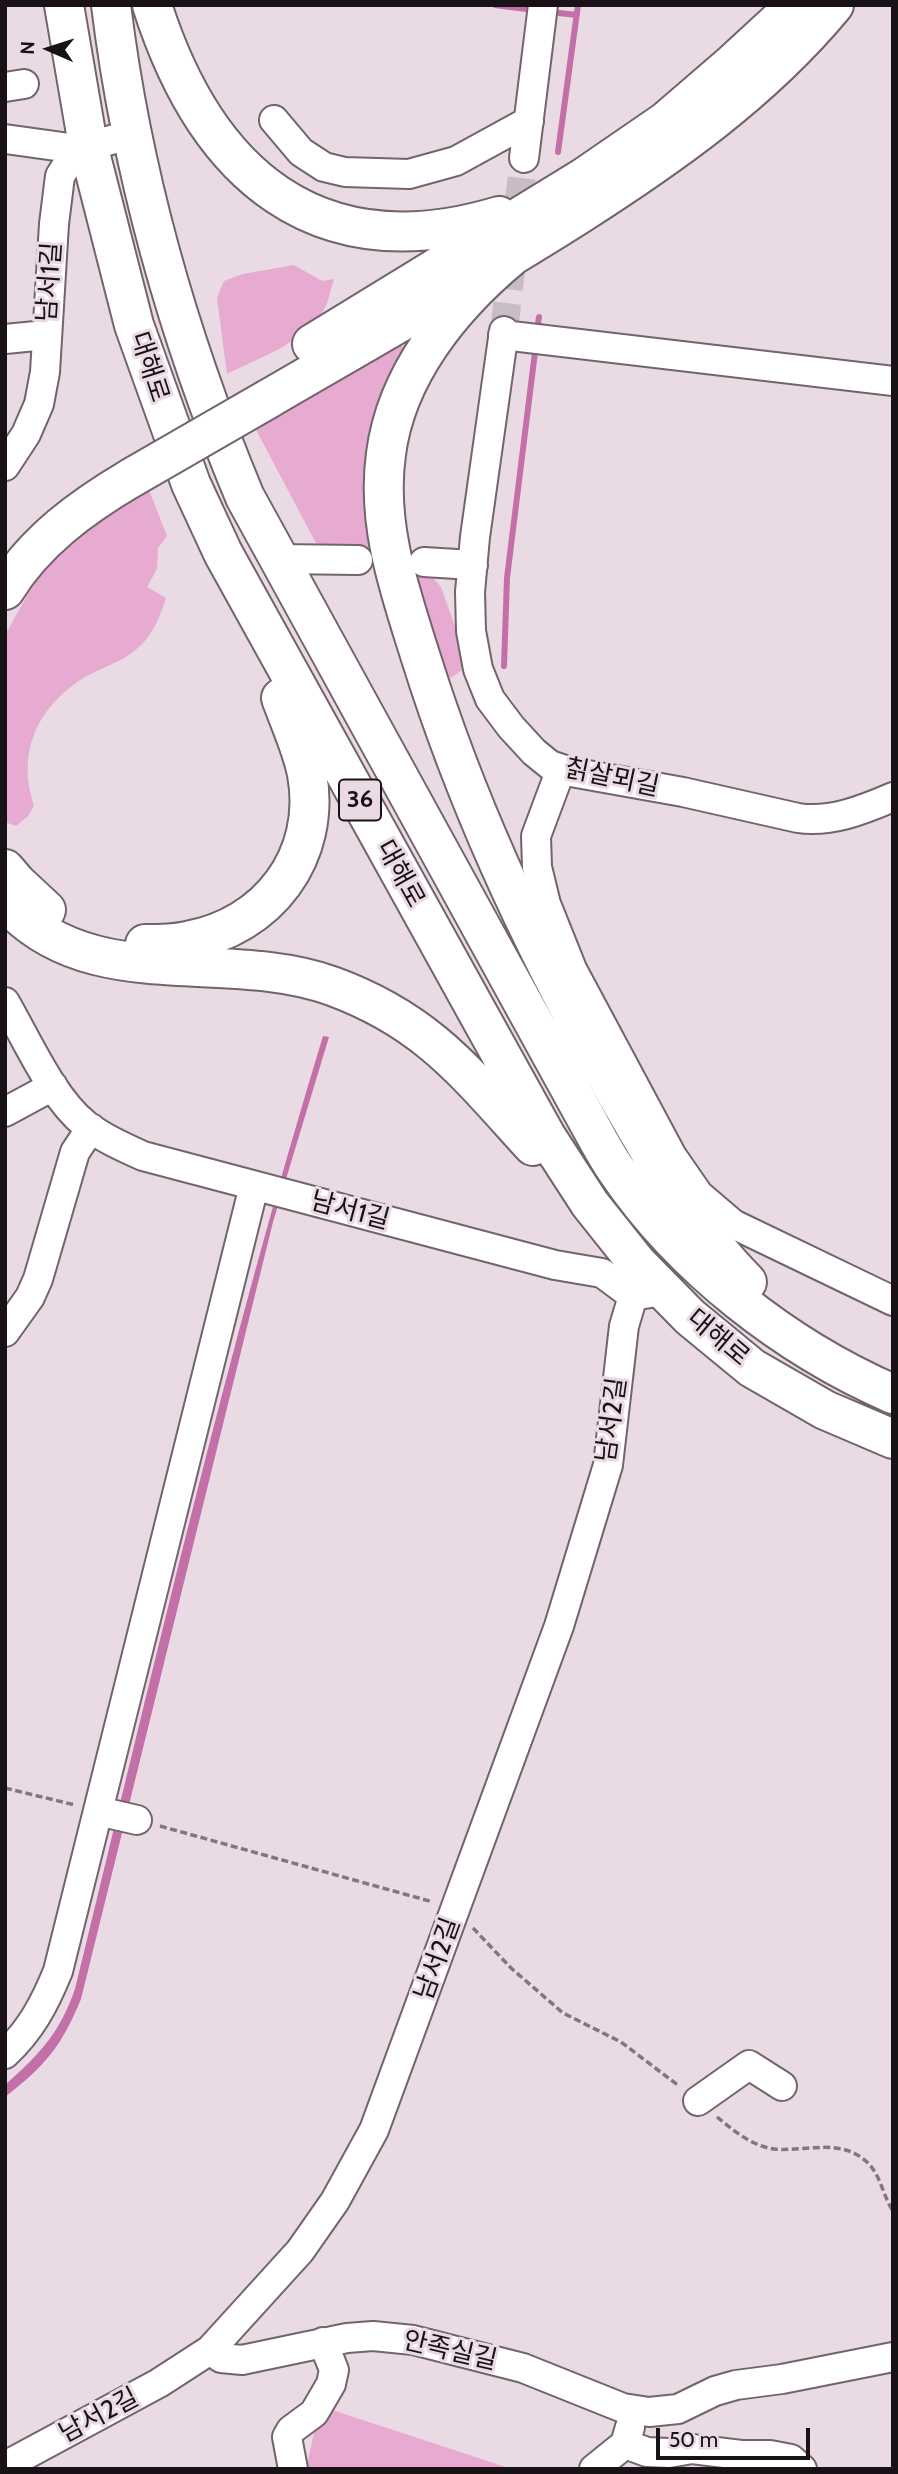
<!DOCTYPE html>
<meta charset="utf-8">
<style>
body{margin:0}
#map{position:relative;width:898px;height:2474px;overflow:hidden;background:#eadae4;font-family:Cabin,sans-serif}
canvas{display:block}
.frame{position:absolute;inset:0;border:7px solid #181216;pointer-events:none}
.north{position:absolute;left:14px;top:14px;width:70px;height:70px;-webkit-text-stroke:5px #eadae4;paint-order:stroke;rotate:273deg;font-size:19px;font-weight:700;line-height:28px;text-align:center;color:#181216}
.north::after{content:'';display:block;margin:auto;width:24px;height:32px;background:#181216;clip-path:polygon(50% 0,100% 100%,50% 72%,0 100%)}
.scale{position:absolute;left:656px;top:2428px;width:154px;height:32px;box-sizing:border-box;border:4px solid #181216;border-top:0;padding-left:9px;font-size:21px;line-height:24px;white-space:nowrap;color:#181216;-webkit-text-stroke:5px #eadae4;paint-order:stroke}
</style>
<div id="map">
<canvas width="898" height="2474"></canvas>
<div class="frame"></div>
<div class="north">N</div>
<div class="scale">50 m</div>
</div>
<script>
const ctx = document.querySelector('canvas').getContext('2d');
ctx.lineJoin = 'round';
function fillPath(path, color) { ctx.fillStyle = color; ctx.fill(path, 'evenodd'); }
function strokePath(path, color, width, dash) { ctx.strokeStyle = color; ctx.lineWidth = width; ctx.lineCap = dash ? 'butt' : 'round'; ctx.setLineDash(dash || []); ctx.stroke(path); }
function write(font, color, halo, rows, align = 'center') {
  ctx.font = font + ' Cabin,"Noto Sans KR",sans-serif'; ctx.lineWidth = 6; ctx.setLineDash([]); ctx.textBaseline = 'middle'; ctx.strokeStyle = halo; ctx.fillStyle = color; for (const [text, x, y, turn = 0] of rows) {
    ctx.save(); ctx.translate(x, y); ctx.rotate((+turn || 0) * Math.PI / 180); ctx.textAlign = isNaN(turn) ? turn : align; if (halo) ctx.strokeText(text, 0, 0); ctx.fillText(text, 0, 0); ctx.restore();
  }
}
fillPath(new Path2D(`
 M294 265 322 281 334 279C331 288 329 298 326 306 308 342 260 357 227 374L217 298 224 281 243 274Z
 M401 345 407 353 369 462 366 526 374 553 319 549 254 426 388 346Z
 M149 490 167 536 158 548 157 569 147 587 166 598C160 618 151 639 133 652 117 664 97 669 80 680 35 711 17 754 34 806L28 816 16 826 5 822V635L42 569 72 538Z
 M424 568 441 587 458 635 466 667 451 678 443 675 407 569Z
 M320 2406 512 2469H306Z`), '#e7aad1');
fillPath(new Path2D(`
 M323 1036 329 1037 273 1222 81 1999C61 2047 46 2065 5 2097V2085C40 2054 59 2034 75 1989 153 1670 227 1350 323 1036Z`), '#c370a8');
strokePath(new Path2D(`
 M495 5 526 9
 M559 13 577 15
 M558 152 578 5
 M537 330 539 317
 M504 666 507 578 536 344`), '#c370a8', 6);
strokePath(new Path2D(`
 M504 331 524 158`), '#cabcc5', 28, [28, 14]);
const minor = new Path2D(`
 M5 87 24 84
 M274 120 301 152 324 167 345 172 409 174 456 161 529 121
 M5 139 77 149
 M524 158 543 5
 M504 331 475 537 470 592 471 631 478 669 490 699 511 727 534 752 550 765 571 772 683 792 798 818C830 823 863 810 893 797
 M503 335 893 381
 M5 339 46 335
 M5 466 26 434 39 404 45 372 54 224 60 176 77 149 130 135
 M279 559 358 560
 M424 562 473 565
 M561 769 536 836 537 867 546 904 572 969 672 1156 699 1195 733 1224 893 1301
 M5 1002C27 1040 52 1098 86 1125 103 1138 123 1147 143 1156L555 1265 602 1273 633 1296 650 1293
 M5 1112 53 1086
 M5 1332 30 1297 38 1279 75 1152 91 1128
 M111 1814 137 1820
 M5 2054C31 2030 45 2003 58 1971L254 1186
 M698 2101 749 2065 782 2086
 M210 2350 221 2358 242 2360 347 2338 373 2336 413 2340 523 2368 623 2408 649 2412 678 2409 715 2391 736 2385 782 2379 893 2357
 M625 2444 647 2452 669 2453 692 2449 741 2455H770L791 2459 802 2469
 M5 2466 159 2383 210 2350 300 2251 335 2201 374 2130 559 1626 608 1465 624 1326 633 1296
 M293 2469 287 2437 291 2430 314 2413 331 2384 334 2370 323 2342
 M594 2469 625 2444 630 2427`);
const highway = new Path2D(`
 M64 5 88 145 134 325 191 484 223 553 546 1136 590 1204 637 1263 690 1317 752 1368 825 1410 893 1439
 M111 5C132 176 179 339 245 497L585 1116C595 1134 605 1154 617 1171 682 1267 787 1348 893 1394
 M152 5C206 174 316 271 499 216
 M511 257C451 307 396 375 386 454 376 525 400 591 421 658 467 805 531 943 607 1077 648 1150 688 1222 747 1282
 M312 344 583 178 666 121 731 65 796 5
 M268 399C371 339 474 281 575 217 669 157 762 92 834 5
 M5 590C35 541 82 507 131 478
 M5 869 17 883 46 910
 M5 901C89 997 225 947 332 986 428 1021 467 1074 533 1146
 M145 944C159 944 173 944 187 941 268 927 322 856 307 774 302 748 290 723 281 698`);
strokePath(minor, '#72646d', 32);
strokePath(highway, '#72646d', 42);
strokePath(new Path2D(`
 M5 1788 75 1805
 M160 1826 433 1902
 M473 1928 511 1968 563 2013 621 2042 679 2086
 M717 2117C734 2131 752 2146 774 2149 807 2152 841 2137 868 2163 881 2176 883 2196 893 2211`), '#82777e', 3.5, [7, 3.5]);
strokePath(minor, '#fff', 28);
strokePath(highway, '#fff', 38);
const highwayBridge = new Path2D(`
 M131 478 268 399`);
strokePath(highwayBridge, '#72646d', 42, []);
strokePath(highwayBridge, '#fff', 38);
for (const [x, y, w] of [
 [360,800,42]
]) { const box = new Path2D(); box.roundRect(x - w / 2, y - 20.5, w, 41, 5); ctx.fillStyle = '#eadae4'; ctx.fill(box); strokePath(box, '#181216', 2); }
write('bold 24px', '#181216', null, [
 ["36",360,800]
]);
write('26px', '#181216', '#eadae4', [
 ["남서1길",50,282,-86],
 ["대해로",149,367,72],
 ["칡살뫼길",612,778,12],
 ["대해로",400,874,61],
 ["남서1길",350,1211,15],
 ["대해로",718,1338,40],
 ["남서2길",612,1420,-82],
 ["남서2길",438,1959,-70],
 ["안족실길",450,2351,13],
 ["남서2길",99,2416,-28]
]);
</script>
